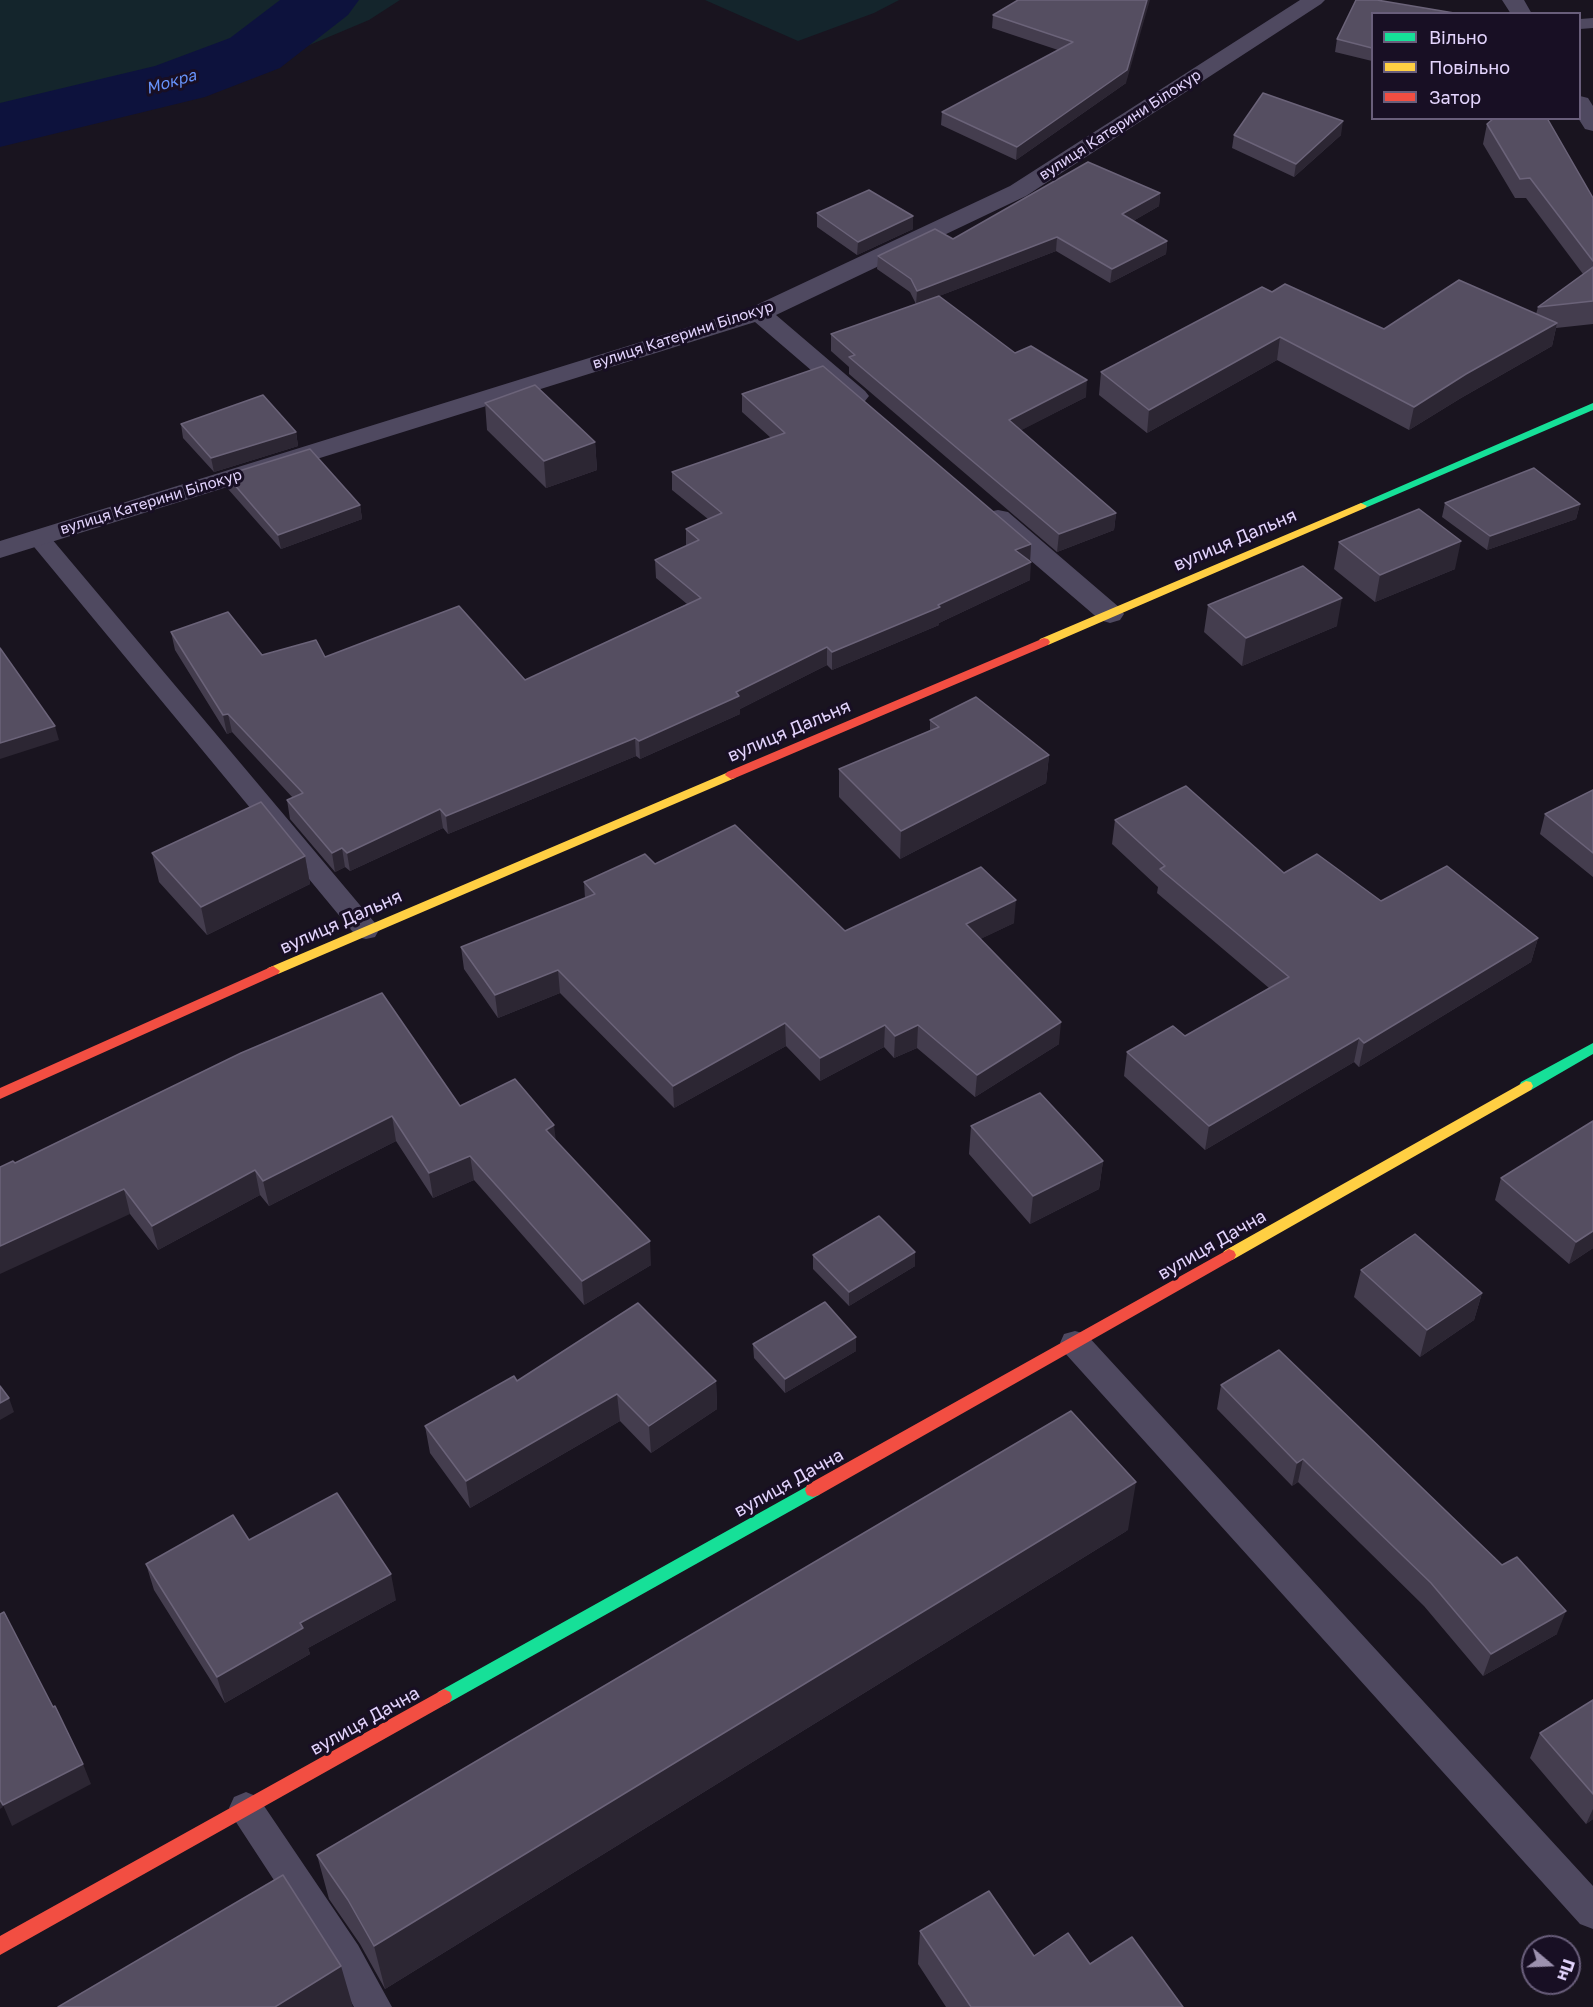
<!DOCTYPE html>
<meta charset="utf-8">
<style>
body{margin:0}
#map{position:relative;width:1593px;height:2007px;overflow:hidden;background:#19141f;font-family:"Golos Text",sans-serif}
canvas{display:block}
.legend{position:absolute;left:1371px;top:12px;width:210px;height:108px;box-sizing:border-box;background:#180f24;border:2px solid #695e7b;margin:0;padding:8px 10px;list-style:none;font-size:18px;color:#e3d4fd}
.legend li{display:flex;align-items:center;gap:12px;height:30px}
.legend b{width:30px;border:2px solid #695e7b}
.north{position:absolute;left:1521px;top:1935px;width:60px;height:60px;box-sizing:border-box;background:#180f24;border:2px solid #695e7b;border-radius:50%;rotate:109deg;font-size:16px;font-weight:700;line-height:24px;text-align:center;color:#e3d4fd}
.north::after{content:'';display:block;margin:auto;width:21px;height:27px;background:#9c91af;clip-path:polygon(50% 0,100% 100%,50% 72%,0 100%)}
</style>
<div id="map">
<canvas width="1593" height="2007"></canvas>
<ul class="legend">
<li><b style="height:8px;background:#16e098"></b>Вільно</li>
<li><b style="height:8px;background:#ffcf43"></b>Повільно</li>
<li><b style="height:8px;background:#f24e42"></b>Затор</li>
</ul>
<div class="north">Пн</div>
</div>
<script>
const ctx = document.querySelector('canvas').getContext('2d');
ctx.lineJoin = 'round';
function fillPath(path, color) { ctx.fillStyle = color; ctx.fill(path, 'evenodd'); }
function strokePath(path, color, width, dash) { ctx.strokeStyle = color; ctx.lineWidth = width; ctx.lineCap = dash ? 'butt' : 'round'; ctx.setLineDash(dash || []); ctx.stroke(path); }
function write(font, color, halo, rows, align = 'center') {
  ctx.font = font + ' "Golos Text",sans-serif'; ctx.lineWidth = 6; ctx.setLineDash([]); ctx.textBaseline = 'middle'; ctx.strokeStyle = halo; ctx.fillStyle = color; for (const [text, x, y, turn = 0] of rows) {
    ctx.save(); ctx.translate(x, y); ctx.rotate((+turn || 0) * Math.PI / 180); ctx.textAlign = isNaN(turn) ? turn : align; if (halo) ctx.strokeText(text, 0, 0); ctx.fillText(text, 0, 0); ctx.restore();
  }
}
fillPath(new Path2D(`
 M0 0H400L369 20 219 83 0 134Z
 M705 0H899L874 13 798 41Z`), '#14252c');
fillPath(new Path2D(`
 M280 0H359L348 15 280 68 205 97 0 147V103L155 66 230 38Z`), '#0d123d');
fillPath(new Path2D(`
 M1593 18V28L1580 29V19Z
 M38 530 46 532 375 923 379 930 375 937 366 939 357 937 30 542 27 537 30 532Z
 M1075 1331 1086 1334 1593 1886V1929L1580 1924 1064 1352 1060 1343 1064 1334Z
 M246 1792 258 1797 358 1945 392 2007H354L332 1969 234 1819 229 1808 234 1797Z`), '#4f4960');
fillPath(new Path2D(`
 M1300 0H1325L1321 4 1026 196 776 315 865 391 869 396 865 401 856 404 847 401 755 322 0 558V541L750 308 1010 186Z
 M1502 0H1524L1532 14H1511Z
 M1580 96 1588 98 1593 106V131L1585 129 1578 118Z
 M998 510 1008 512 1120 608 1124 614 1120 620 1110 623 1100 620 988 524 984 518 988 512Z`), '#4f4960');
fillPath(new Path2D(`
 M1593 403V410L1365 508 1361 509 1355 506Z
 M1593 1043V1054L1531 1090H1521L1519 1086 1521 1082Z
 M813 1483 819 1485 821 1490 819 1495 450 1702 444 1705 438 1702 436 1697 438 1692Z`), '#16e098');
fillPath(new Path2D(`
 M1361 503 1367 506 1365 508 1048 645H1040L1038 642 1040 639Z
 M731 771 737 775 735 778 278 974H268L266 971 268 968Z
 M1526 1081 1531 1082 1533 1086 1531 1090 1234 1259 1229 1261 1224 1259 1222 1255 1224 1251Z`), '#ffcf43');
fillPath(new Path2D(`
 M1044 638 1048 639 1050 642 1048 645 735 778 731 779 725 775 727 772Z
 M273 966 280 971 278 974 0 1099V1088Z
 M1229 1249 1234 1251 1236 1255 1234 1259 819 1495 813 1497 807 1495 805 1490 807 1485Z
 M444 1689 450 1692 452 1697 450 1702 0 1955V1936Z`), '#f24e42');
fillPath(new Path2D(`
 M1018 0 1126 83 1016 160 941 125 942 112 1058 50 992 28 993 15Z
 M1372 14V61L1335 52 1337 39Z
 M1487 124 1593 198V324L1556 328 1552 346 1461 398 1409 430 1277 360 1147 433 1099 395 1101 372 1272 292 1384 329 1536 314 1538 307 1583 274 1526 198H1515L1483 144Z
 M1234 135H1341L1294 177 1232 148Z
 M1160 193 1159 206 1133 221 1167 241 1166 254 1110 283 1056 251 939 296 1015 353 1086 397 1021 430 1116 513 1114 530 1057 552 849 374V367L831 351V334L916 304 910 292 877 269 878 256Z
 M817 213 913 229 857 255 817 227Z
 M742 394 1031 544 1030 561V580L939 623V625L832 670 827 665 740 709V714L640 759 636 756 448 834 443 828 350 871 345 867 335 872 290 819 287 800 293 798 232 732 227 734 175 650 171 632 262 655 325 657 525 680 687 604 656 578 655 560 686 546V529L708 519 672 490V472L771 438 742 412Z
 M485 403 595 442 597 470 546 488 487 430Z
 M181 424 296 432 298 446 214 472 183 438Z
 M226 475 360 505 362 519 281 549 228 489Z
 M1445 503 1580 504 1576 519 1487 550 1442 517Z
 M1339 542 1455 569 1375 602 1334 569Z
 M1208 605 1337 626 1242 666 1204 632Z
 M930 720 1049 755 1046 783 900 859 839 797V769L930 731Z
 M1593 790V877L1540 834 1545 814Z
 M1115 820 1284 873 1381 901 1538 938 1531 962 1359 1067 1354 1062 1205 1150 1124 1076 1127 1052 1185 1036 1269 988 1157 893 1158 887 1112 844Z
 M152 853 305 856 310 884 207 935 159 882Z
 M655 864 845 931 1014 923 980 939 1059 1044 975 1097 917 1048 894 1058 884 1047 820 1081 786 1046 674 1108 560 993 498 1018 464 969 461 947 585 898 584 882Z
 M460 1106 556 1140 651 1265 584 1305 474 1180 433 1198 396 1141 269 1206 260 1195 158 1250 130 1214 15 1163Z
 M1593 1121V1248L1569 1264 1495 1200 1501 1178Z
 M971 1126 1103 1161 1099 1189 1030 1224 969 1154Z
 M915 1252V1266L849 1306 813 1269V1255Z
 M1361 1270 1482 1293 1474 1320 1420 1357 1354 1297Z
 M856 1337V1351L785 1393 754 1358 753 1344Z
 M517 1381H716L717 1409 651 1453 620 1421 470 1508 430 1453 425 1426Z
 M1221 1385 1557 1634 1483 1676 1424 1606 1298 1482 1292 1486 1217 1409Z
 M1128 1530 385 1989 360 1944 329 1899 317 1855Z
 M249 1540 396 1600 308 1648 310 1654 225 1703 154 1590 146 1564Z
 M1593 1700V1819L1586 1824 1530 1758 1540 1733Z
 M920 1931 1034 1956 1090 1964 1183 2007H946L918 1964Z`), '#443d4e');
fillPath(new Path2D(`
 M1147 0H1150L1126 83 1016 160 1017 147Z
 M1343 121 1341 135 1294 177 1296 164Z
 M1160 193 1159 206 1121 228 1122 214Z
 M913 216V229L857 255 858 242Z
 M1057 237 1056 251 916 305 917 291Z
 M1167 241 1166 254 1110 283 1112 269Z
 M1557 323 1552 346 1461 398 1409 430 1414 407 1466 374Z
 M1280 337 1277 360 1147 433 1149 410Z
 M1087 380 1086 397 1008 437 1009 420Z
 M296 432 298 446 214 472 211 458Z
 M595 442 597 470 546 488 544 461Z
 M1580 504 1576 519 1487 550 1490 536Z
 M360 505 362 519 281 549 278 535Z
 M1116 513 1114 530 1057 552 1059 534Z
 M1461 541 1455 569 1375 602 1380 575Z
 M1031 544 1030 562 1015 550Z
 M1031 562 1030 580 939 623V625L832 670V652L938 605Z
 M1342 598 1337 626 1242 666 1246 638Z
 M827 647V665L740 709V714L640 759 639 741Z
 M228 714 232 732 227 734 223 715Z
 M55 726 59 740 0 759V743Z
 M635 738 636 756 448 834 446 816Z
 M1049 755 1046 783 900 859 901 831Z
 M440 809 443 828 350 871 347 853Z
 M342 848 345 867 335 872 332 853Z
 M305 856 310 884 207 935 201 907Z
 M1016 900 1014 923 964 947 966 924Z
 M1538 938 1531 962 1359 1067 1364 1043Z
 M558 970 560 993 498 1018 495 995Z
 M1061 1022 1059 1044 975 1097 977 1075Z
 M785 1023 786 1046 674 1108 673 1086Z
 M885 1025 884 1047 820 1081V1058Z
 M918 1025 917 1048 894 1058 895 1036Z
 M1359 1038 1354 1062 1205 1150 1209 1126Z
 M392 1116 396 1141 269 1206 263 1181Z
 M554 1125 557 1150 546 1130Z
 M470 1156 474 1180 433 1198 429 1173Z
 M1103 1161 1099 1189 1030 1224 1033 1196Z
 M255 1170 260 1195 158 1250 152 1226Z
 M124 1189 130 1214 0 1274V1246Z
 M1593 1231V1248L1569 1264 1576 1242Z
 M650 1241 651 1265 584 1305 582 1281Z
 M915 1252V1266L849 1306V1292Z
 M1482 1293 1474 1320 1420 1357 1427 1330Z
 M856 1337V1351L785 1393V1379Z
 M716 1381 717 1409 651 1453 649 1426Z
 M617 1394 620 1421 470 1508 466 1481Z
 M9 1398 14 1412 0 1420V1403Z
 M1303 1459 1298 1482 1292 1486 1297 1463Z
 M1136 1482 1128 1530 385 1989 374 1946Z
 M391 1574 396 1600 308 1648 310 1654 225 1703 217 1677 300 1623Z
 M1566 1611 1557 1634 1483 1676 1491 1654Z
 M83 1764 91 1784 12 1826 3 1805Z
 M0 1800 3 1807 0 1809Z
 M1593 1809V1819L1586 1824Z
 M341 1966 353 2007H275Z`), '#2c2633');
const building = new Path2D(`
 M1018 0H1147L1127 70 1017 147 942 112 1073 42 993 15Z
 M1356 0H1377L1460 14H1372V48L1337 39Z
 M1263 93 1343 121 1296 164 1234 135Z
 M1494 118H1547L1593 198V261L1530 178 1520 179 1487 124Z
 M1088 162 1160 193 1122 214 1167 241 1112 269 1057 237 917 291 911 279 878 256 935 229 953 239Z
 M869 190 913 216 858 242 817 213Z
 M1593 267V301L1538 307Z
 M1459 280 1557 323 1466 374 1414 407 1280 337 1149 410 1101 372 1262 287 1272 292 1285 284 1384 329Z
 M939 296 1015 353 1031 346 1087 380 1009 420 1116 513 1059 534 849 357 855 355 831 334Z
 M823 366 1031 544 1015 550 1031 562 938 605 940 607 832 652 827 647 736 692 739 696 639 741 635 738 446 816 440 809 347 853 342 848 332 853 287 800 303 793 228 714 223 715 171 632 228 612 262 655 316 640 325 657 459 606 525 680 701 598 655 560 699 540 686 529 722 513 672 472 785 433 742 394Z
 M535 385 595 442 544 461 485 403Z
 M263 395 296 432 211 458 181 424Z
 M310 449 360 505 278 535 226 475Z
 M1534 468 1580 504 1490 536 1445 503Z
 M1419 509 1461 541 1380 575 1339 542Z
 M1303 566 1342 598 1246 638 1208 605Z
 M0 648 55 726 0 743Z
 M976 697 1049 755 901 831 839 769 939 727 930 720Z
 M1186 786 1284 873 1317 854 1381 901 1447 866 1538 938 1364 1043 1359 1038 1209 1126 1127 1052 1173 1026 1185 1036 1289 977 1160 869 1165 866 1115 820Z
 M1593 790V853L1545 814Z
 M261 802 305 856 201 907 152 853Z
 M735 825 845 931 981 867 1016 900 966 924 1061 1022 977 1075 918 1025 895 1036 885 1025 820 1058 785 1023 673 1086 558 970 495 995 461 947 595 894 584 882 645 854 655 864Z
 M382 993 460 1106 515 1079 554 1125 546 1130 650 1241 582 1281 470 1156 429 1173 392 1116 263 1181 255 1170 152 1226 124 1189 0 1246V1167L13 1161 15 1163 241 1053Z
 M1040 1093 1103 1161 1033 1196 971 1126Z
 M1593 1121V1231L1576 1242 1501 1178Z
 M879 1216 915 1252 849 1292 813 1255Z
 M1415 1234 1482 1293 1427 1330 1361 1270Z
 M825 1302 856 1337 785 1379 753 1344Z
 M638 1303 716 1381 649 1426 617 1394 466 1481 425 1426 514 1376 517 1381Z
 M1279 1350 1502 1565 1517 1557 1566 1611 1491 1654 1431 1583 1303 1459 1297 1463 1221 1385Z
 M0 1386 9 1398 0 1403Z
 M1071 1411 1136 1482 374 1946 348 1900 317 1855Z
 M337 1493 391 1574 300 1623 303 1628 217 1677 146 1564 233 1515 249 1540Z
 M4 1612 53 1707 55 1706 83 1764 3 1805 0 1800V1614Z
 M1593 1700V1794L1540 1733Z
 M283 1875 341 1966 275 2007H58Z
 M989 1891 1034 1956 1068 1933 1090 1964 1132 1937 1183 2007H971L920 1931Z`);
fillPath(building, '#554e61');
strokePath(building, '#6b6379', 1.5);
write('15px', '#e3d4fd', '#180f24', [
 ["вулиця Катерини Білокур",1120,125,-33],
 ["вулиця Катерини Білокур",683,335,-18],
 ["вулиця Катерини Білокур",151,502,-17]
]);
write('italic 16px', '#6692f9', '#180f24', [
 ["Мокра",171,82,-16]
]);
write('18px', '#e3d4fd', '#180f24', [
 ["вулиця Дальня",1235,540,-23],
 ["вулиця Дальня",789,731,-23],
 ["вулиця Дальня",341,922,-24],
 ["вулиця Дачна",1212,1245,-30],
 ["вулиця Дачна",789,1483,-29],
 ["вулиця Дачна",365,1721,-29]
]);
</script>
